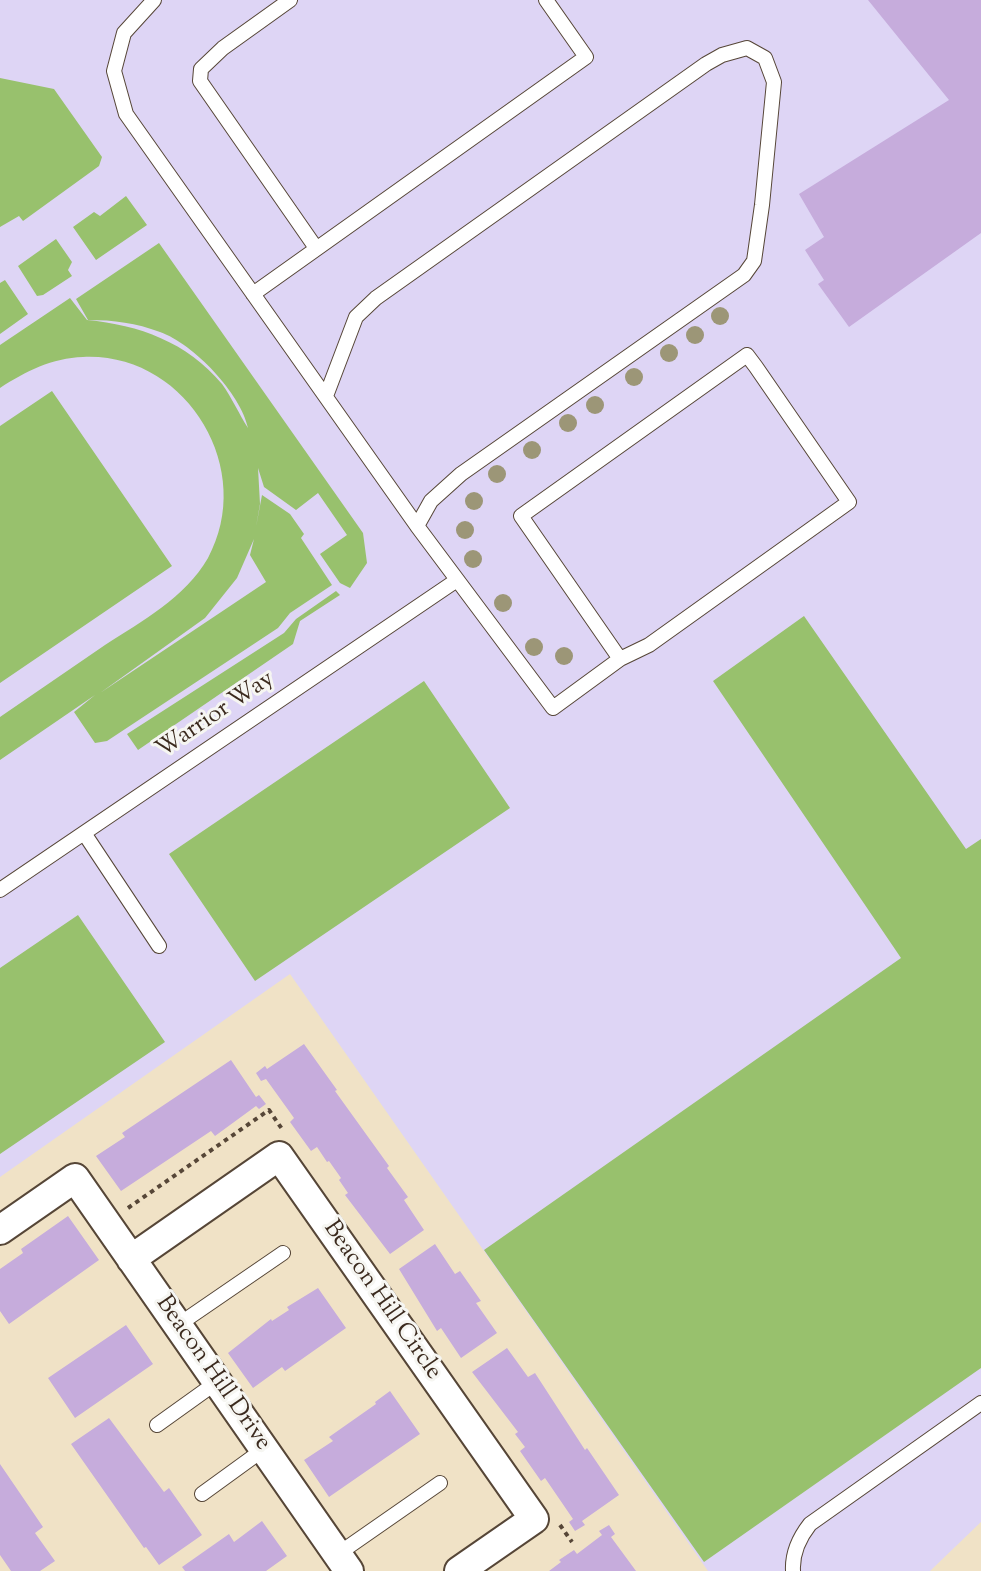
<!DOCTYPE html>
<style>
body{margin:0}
canvas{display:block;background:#f0e2c6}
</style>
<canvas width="981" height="1571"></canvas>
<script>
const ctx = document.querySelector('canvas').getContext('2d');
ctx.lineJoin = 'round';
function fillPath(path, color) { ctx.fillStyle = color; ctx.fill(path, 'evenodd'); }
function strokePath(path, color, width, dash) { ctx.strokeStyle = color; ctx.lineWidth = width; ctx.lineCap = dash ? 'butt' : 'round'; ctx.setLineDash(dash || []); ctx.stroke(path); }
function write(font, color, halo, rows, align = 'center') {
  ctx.font = font + ' "Sorts Mill Goudy",serif'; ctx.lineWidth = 6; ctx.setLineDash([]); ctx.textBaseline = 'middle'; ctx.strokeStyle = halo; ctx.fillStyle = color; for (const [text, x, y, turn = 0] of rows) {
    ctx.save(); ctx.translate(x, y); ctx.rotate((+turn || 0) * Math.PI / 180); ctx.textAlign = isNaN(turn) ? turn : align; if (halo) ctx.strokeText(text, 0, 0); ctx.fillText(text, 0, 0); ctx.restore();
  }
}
fillPath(new Path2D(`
 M0 0H981V1522L930 1571H708L290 974 0 1177Z`), '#ded5f5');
fillPath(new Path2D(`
 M0 78 54 89 102 157 99 166 23 221 19 216 0 227Z
 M126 196 147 225 96 260 73 227 94 212 100 216Z
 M56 239 72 262 68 270 72 276 43 295 37 296 18 266Z
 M159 243 363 533 367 563 350 588 340 583 320 554 347 535 318 493 296 510 264 487 258 468 260 504 256 527 262 495 290 514 304 534 301 538 332 585 290 613 278 628 107 741 95 743 74 712 95 695 0 760V717C35 693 70 669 105 645 142 621 185 598 208 558 257 469 186 352 83 357 52 358 26 371 0 388V345L70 298 87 320C139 325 187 342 222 384 232 398 239 414 248 428 241 394 194 344 160 332 136 323 114 320 88 320L76 299ZM254 539 250 555 266 582 100 693 205 618 237 578Z
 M5 280 28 314 0 334V283Z
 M52 391 172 566 0 683V426Z
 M336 591 340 595 300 621 293 644 138 750 127 734 284 633 296 619Z
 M804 616 966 849 981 839V1368L704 1562 484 1250 901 958 713 681Z
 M424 681 510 808 255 981 169 854Z
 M78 915 165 1042 0 1154V968Z`), '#98c16d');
fillPath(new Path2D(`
 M868 0H981V233L849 327 818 284 824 280 805 250 824 237 799 194 949 100Z
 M304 1044 337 1090 335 1091 389 1166 387 1168 408 1197 404 1200 424 1230 390 1254 345 1195 348 1193 339 1180 341 1178 329 1161 327 1162 317 1147 311 1151 290 1122 294 1118 266 1079 261 1081 256 1073 265 1066 267 1069Z
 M231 1060 256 1097 259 1095 266 1104 259 1109 256 1106 215 1136 211 1131 121 1191 96 1156 125 1137 122 1133Z
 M68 1216 99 1260 9 1324 0 1311V1269L23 1253 21 1249Z
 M435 1244 455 1274 460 1271 481 1301 476 1303 497 1333 461 1358 441 1328 437 1331 399 1269Z
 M318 1288 346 1328 285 1371 282 1367 253 1388 228 1353 271 1319 272 1321 289 1310 287 1307Z
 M126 1325 153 1364 75 1418 48 1378Z
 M507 1348 528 1377 535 1373 585 1450 587 1448 619 1495 582 1521 585 1525 575 1531 569 1522 573 1519 545 1478 541 1481 520 1451 525 1447 515 1434 518 1432 472 1372Z
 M390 1391 420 1434 329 1497 304 1460 333 1441 329 1437 376 1404 375 1402Z
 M109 1418 164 1492 169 1488 202 1535 159 1565 146 1547 144 1548 71 1444Z
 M0 1464 43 1527 35 1533 55 1561 40 1571H11L0 1555Z
 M262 1521 287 1556 266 1571H185L182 1567 229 1534 234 1542Z
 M609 1525 615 1534 611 1537 636 1571H549L561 1562 559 1560 574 1550 577 1554 602 1535 599 1531Z`), '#c6acdc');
const service = new Path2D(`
 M154 0 124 33 114 71 126 114 417 526 553 708 620 659 649 645 849 502 756 367 747 355 521 516 620 659
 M290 0 223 48 201 69 200 81 316 248
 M253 294 586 57 546 0
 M326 396 356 317 376 298 706 64 722 55 747 48 765 58 774 82 762 205 754 261 744 275 461 474 431 501 417 526
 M84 833 159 946
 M0 890 457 580
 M178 1325 283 1253
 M157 1425 217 1382
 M202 1494 264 1449
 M338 1554 440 1483
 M793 1571C792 1553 799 1538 810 1524L981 1403`);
const minor = new Path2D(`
 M0 1230 75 1178 349 1571
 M131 1259 279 1156 534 1519 459 1571`);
strokePath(service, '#564637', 16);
strokePath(minor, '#564637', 32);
strokePath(new Path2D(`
 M128 1208 269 1110 282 1129
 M560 1525 572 1542`), '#564637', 4, [4.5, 4.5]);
strokePath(service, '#fff', 14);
strokePath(minor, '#fff', 28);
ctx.fillStyle = '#9c9677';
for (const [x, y] of [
 [720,316],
 [695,335],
 [669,353],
 [634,377],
 [595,405],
 [568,423],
 [532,450],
 [497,474],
 [474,501],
 [465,530],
 [473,559],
 [503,603],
 [534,647],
 [564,656]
]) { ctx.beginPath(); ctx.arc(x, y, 9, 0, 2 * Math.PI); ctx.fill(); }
write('24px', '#3b2a1e', '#f6f6f2', [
 ["Warrior Way",216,716,-34],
 ["Beacon Hill Circle",381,1301,55],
 ["Beacon Hill Drive",212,1374,55]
]);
</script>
